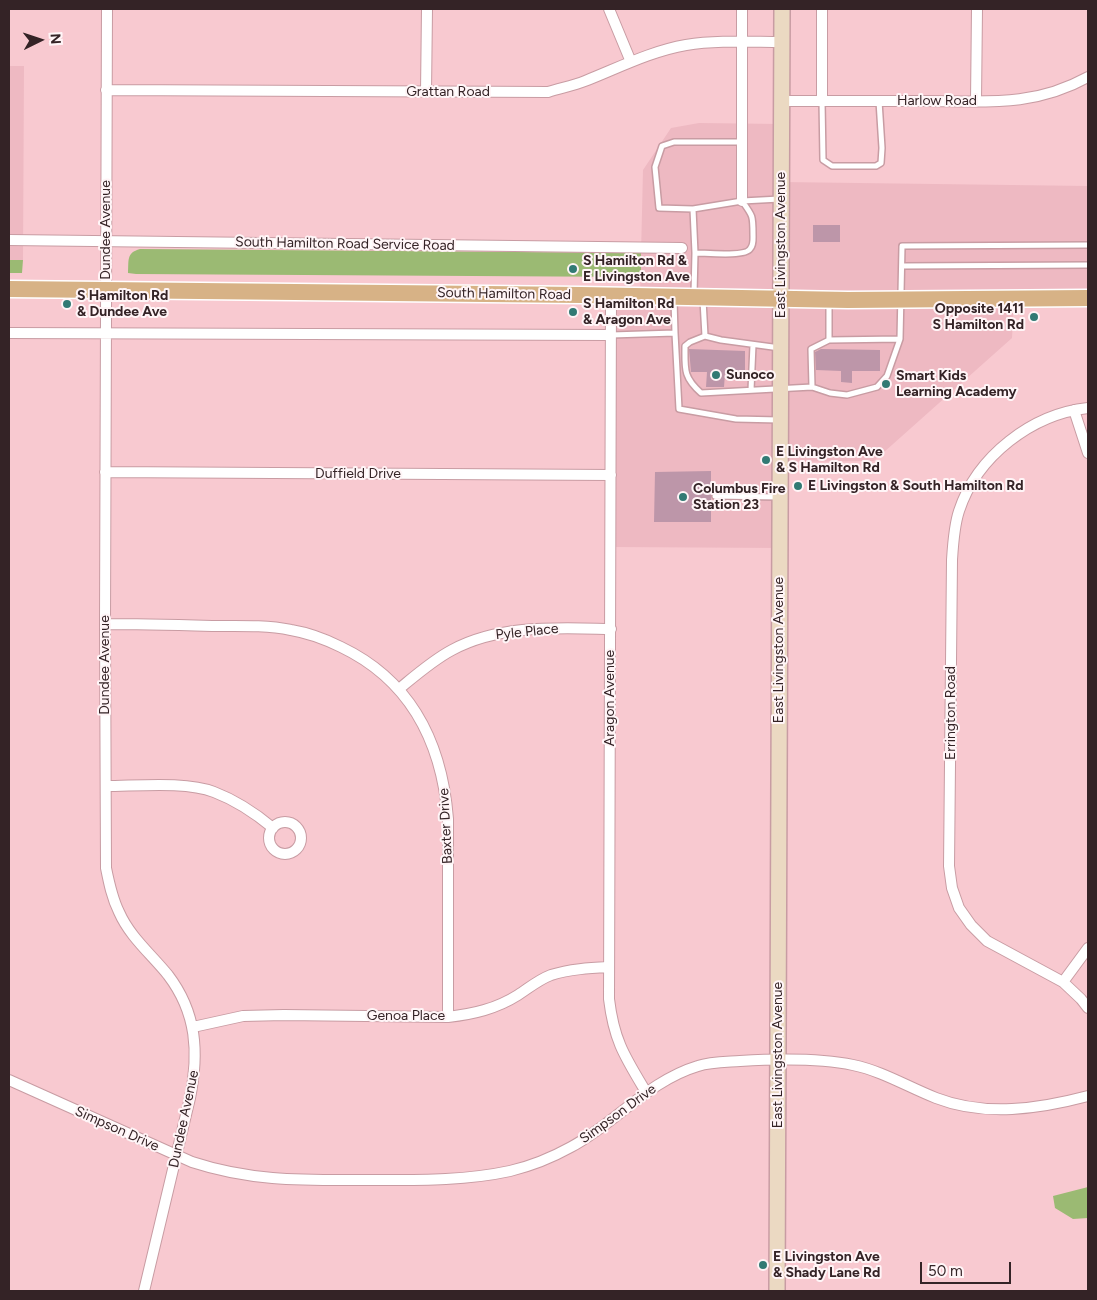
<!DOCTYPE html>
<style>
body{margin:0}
#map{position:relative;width:1097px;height:1300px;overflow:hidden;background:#f8c9d0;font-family:Figtree,sans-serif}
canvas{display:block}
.frame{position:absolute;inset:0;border:10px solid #342326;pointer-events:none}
.north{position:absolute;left:15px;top:15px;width:50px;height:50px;-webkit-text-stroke:4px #fff5f7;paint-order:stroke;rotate:86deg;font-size:14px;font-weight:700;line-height:20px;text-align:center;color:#342326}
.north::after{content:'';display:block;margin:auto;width:18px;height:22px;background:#342326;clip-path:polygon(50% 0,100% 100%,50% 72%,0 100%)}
.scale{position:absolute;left:920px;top:1262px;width:91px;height:22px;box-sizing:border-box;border:2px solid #342326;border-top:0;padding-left:6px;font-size:15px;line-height:18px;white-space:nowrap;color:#342326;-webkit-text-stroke:4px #fff5f7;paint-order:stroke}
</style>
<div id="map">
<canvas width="1097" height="1300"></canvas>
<div class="frame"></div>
<div class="north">N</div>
<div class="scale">50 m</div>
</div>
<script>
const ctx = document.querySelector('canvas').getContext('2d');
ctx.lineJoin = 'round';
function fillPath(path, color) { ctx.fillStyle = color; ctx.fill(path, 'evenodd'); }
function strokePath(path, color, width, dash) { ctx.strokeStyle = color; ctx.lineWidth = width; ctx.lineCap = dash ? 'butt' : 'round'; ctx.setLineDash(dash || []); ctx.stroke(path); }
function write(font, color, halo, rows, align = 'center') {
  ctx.font = font + ' Figtree,sans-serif'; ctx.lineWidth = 4; ctx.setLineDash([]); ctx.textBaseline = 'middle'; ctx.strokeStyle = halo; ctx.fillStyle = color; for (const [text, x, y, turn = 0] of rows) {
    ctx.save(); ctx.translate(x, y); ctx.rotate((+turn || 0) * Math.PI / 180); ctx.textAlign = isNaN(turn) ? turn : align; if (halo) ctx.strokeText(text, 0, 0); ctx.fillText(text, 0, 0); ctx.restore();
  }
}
fillPath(new Path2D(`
 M9 66H24L23 260H9Z
 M699 123 780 124 781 182 1088 186V299L1014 300 1012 338 874 461 781 462V548L612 547 611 297H640L643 170 671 128Z`), '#eeb9c2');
fillPath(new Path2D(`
 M140 249 641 253V277L136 274 128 273C129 260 126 253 140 249Z
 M9 260H23L22 273H9Z
 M1088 1187V1218L1073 1219 1055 1208 1053 1196Z`), '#9bba73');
fillPath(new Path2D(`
 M813 225H840V242H813Z
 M689 349 745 351V373H725L724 387H706L707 372H691Z
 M821 349 880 350V371H852V383L841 382V371L816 370 815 352Z
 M711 471V522H654L655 472Z`), '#bd96a9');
const service = new Path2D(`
 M822 101 823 160 832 166H876L881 163 882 148 879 101
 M693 209 659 208 655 167 662 146 674 142H742
 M695 253C706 253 745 257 750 249 754 245 753 239 753 234 753 216 753 216 742 201
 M902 266 1088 265
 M694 294 695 253 693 209 742 201 780 199
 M703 300 705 336 721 340 780 348
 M829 303V340L900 339 902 246 1088 245
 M675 333 679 409 736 419 779 420
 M611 335 675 333 674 300
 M705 336 690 342 685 346C685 369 683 377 701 393L812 387 811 349 829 340
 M812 387 830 393 847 395 877 387 887 376 900 339
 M751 390 753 345
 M715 496 779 497`);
const minor = new Path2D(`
 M107 9 105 624 106 868C109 883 112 898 119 912 130 937 151 954 168 975 197 1013 199 1053 190 1098L144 1291
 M609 9 631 62
 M742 9V201
 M106 90 548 92C560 88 573 86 585 81 618 68 651 51 686 45 717 40 750 42 782 42
 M426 92 427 9
 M781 101C828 101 875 101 922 101 983 101 1032 108 1088 77
 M822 101V9
 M976 101 977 9
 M9 240 682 248
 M611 295 609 999C614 1041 625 1057 646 1092
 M9 333 611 335
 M1088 408C1032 414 977 456 959 511 954 526 953 544 952 560L949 866 952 888 959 908 971 925 987 941 1063 982 1081 999 1088 1008
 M1074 410 1088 453
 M105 472 611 475
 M105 624C142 624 178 625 215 626 240 626 266 625 291 630 309 633 325 639 341 647 412 681 442 743 448 819V1017
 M399 689C416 675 433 660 452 650 500 624 558 628 611 629
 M106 786C136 786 187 781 214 792 235 800 255 813 273 828
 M269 838a16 16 0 1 1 32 0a16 16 0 1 1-32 0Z
 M1063 982 1088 948
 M193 1027 243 1016 284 1015 448 1017C473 1014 496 1009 518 995 529 988 538 980 551 975 570 969 590 968 609 967
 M9 1080 192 1162C253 1182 306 1180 369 1180 416 1180 464 1181 510 1171 531 1166 553 1157 571 1147 616 1123 648 1081 698 1066 710 1062 727 1062 740 1061 774 1059 820 1058 853 1065 882 1071 908 1087 936 1098 985 1117 1039 1109 1088 1096`);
const secondary = new Path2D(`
 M777 1291 782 9`);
const primary = new Path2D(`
 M9 289 581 295 848 300 1088 298`);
strokePath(service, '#c89ca3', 8);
strokePath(minor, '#c89ca3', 12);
strokePath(secondary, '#c89ca3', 18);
strokePath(primary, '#fff', 19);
strokePath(service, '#fff', 5);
strokePath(minor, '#fff', 10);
strokePath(secondary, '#ebd9c2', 15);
strokePath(primary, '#d7b286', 16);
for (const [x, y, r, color] of [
 [573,269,5,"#327a74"],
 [67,304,5,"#327a74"],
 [573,312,5,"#327a74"],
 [1034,317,5,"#327a74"],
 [716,375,5,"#327a74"],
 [886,384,5,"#327a74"],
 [766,460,5,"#327a74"],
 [798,486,5,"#327a74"],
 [683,497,5,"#327a74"],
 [763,1265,5,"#327a74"]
]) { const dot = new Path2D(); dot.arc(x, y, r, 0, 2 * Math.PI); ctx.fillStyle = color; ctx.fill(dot); strokePath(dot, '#fff5f7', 2); }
write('14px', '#342326', '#fff5f7', [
 ["Grattan Road",448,92],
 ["Harlow Road",937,101],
 ["Dundee Avenue",106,230,-90],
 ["South Hamilton Road Service Road",345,244,1],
 ["East Livingston Avenue",781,245,-90],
 ["South Hamilton Road",504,294,1],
 ["Duffield Drive",358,474],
 ["Pyle Place",527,632,-6],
 ["East Livingston Avenue",779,650,-90],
 ["Dundee Avenue",105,665,-90],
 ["Aragon Avenue",610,698,-90],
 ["Errington Road",951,713,-90],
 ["Baxter Drive",446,826,-93],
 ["Genoa Place",406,1016],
 ["East Livingston Avenue",778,1055,-90],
 ["Simpson Drive",618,1114,-36],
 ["Dundee Avenue",184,1119,-78],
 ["Simpson Drive",117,1129,24]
]);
write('bold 14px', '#342326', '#fff5f7', [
 ["S Hamilton Rd &",583,261],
 ["E Livingston Ave",583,277],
 ["S Hamilton Rd",77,296],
 ["& Dundee Ave",77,312],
 ["S Hamilton Rd",583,304],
 ["& Aragon Ave",583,320],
 ["Opposite 1411",1024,309,"right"],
 ["S Hamilton Rd",1024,325,"right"],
 ["Sunoco",726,375],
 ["Smart Kids",896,376],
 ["Learning Academy",896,392],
 ["E Livingston Ave",776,452],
 ["& S Hamilton Rd",776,468],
 ["E Livingston & South Hamilton Rd",808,486],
 ["Columbus Fire",693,489],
 ["Station 23",693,505],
 ["E Livingston Ave",773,1257],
 ["& Shady Lane Rd",773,1273]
], 'left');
</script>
